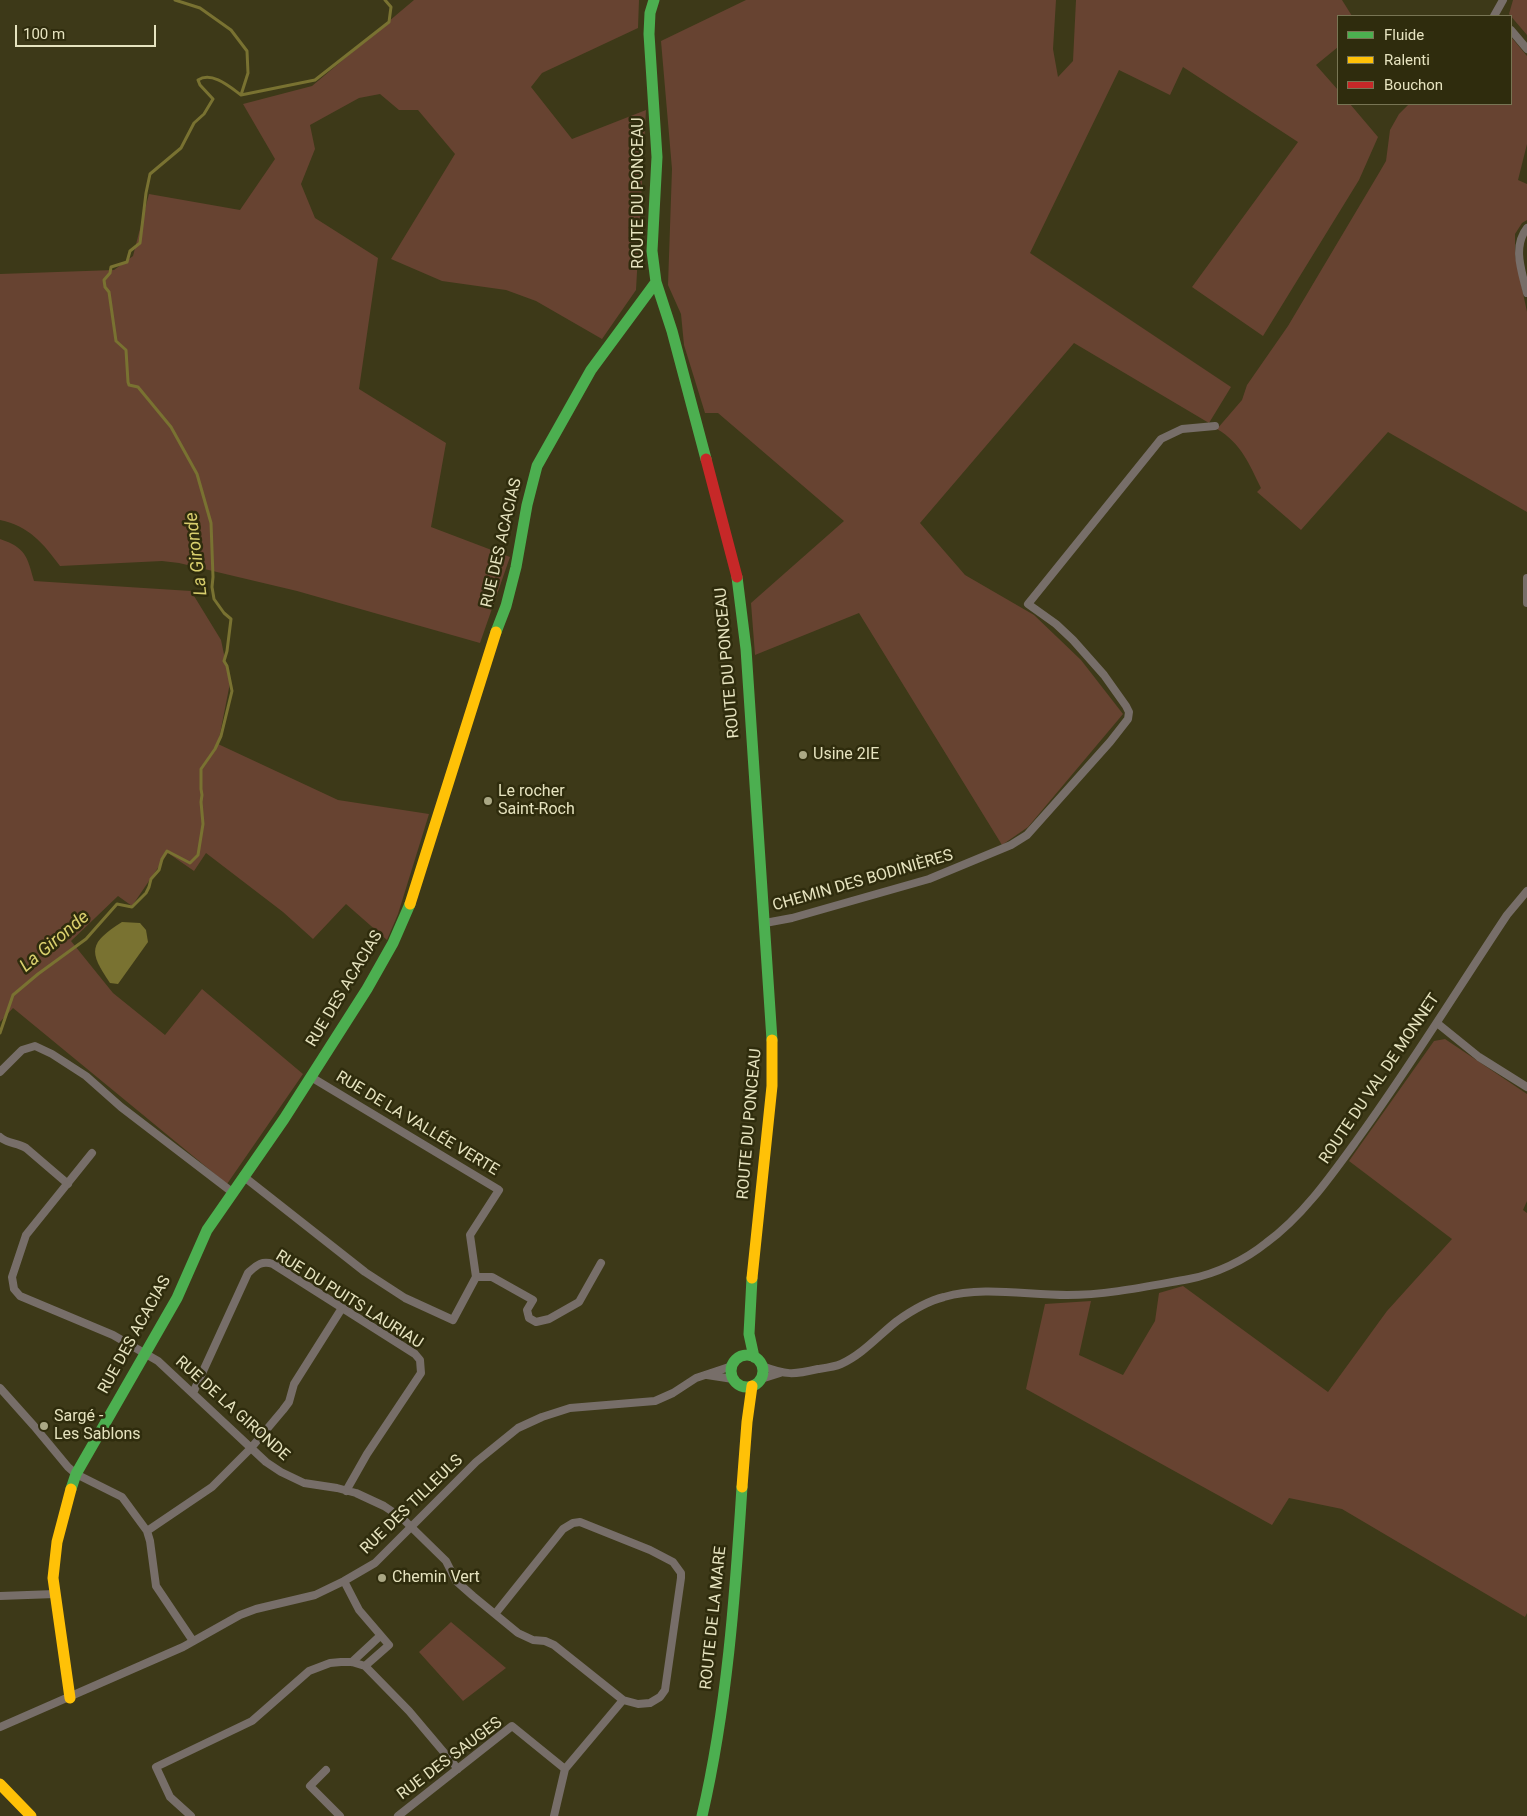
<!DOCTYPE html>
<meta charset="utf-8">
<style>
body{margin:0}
#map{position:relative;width:1527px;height:1816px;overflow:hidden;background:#3d3918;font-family:Roboto,sans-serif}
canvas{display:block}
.legend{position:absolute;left:1337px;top:15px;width:175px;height:90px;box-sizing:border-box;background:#2f2c0d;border:1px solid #787554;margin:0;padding:6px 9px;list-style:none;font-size:15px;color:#e6e3bf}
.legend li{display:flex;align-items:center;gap:10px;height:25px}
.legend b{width:25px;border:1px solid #787554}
.scale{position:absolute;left:15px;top:25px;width:141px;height:22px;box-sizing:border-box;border:2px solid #e6e3bf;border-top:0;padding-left:6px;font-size:15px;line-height:18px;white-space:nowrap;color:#e6e3bf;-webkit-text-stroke:4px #2f2c0d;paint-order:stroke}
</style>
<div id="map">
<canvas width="1527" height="1816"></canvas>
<ul class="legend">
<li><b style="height:6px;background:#4caf50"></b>Fluide</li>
<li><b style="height:6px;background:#ffc107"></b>Ralenti</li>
<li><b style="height:6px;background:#c62828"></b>Bouchon</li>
</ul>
<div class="scale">100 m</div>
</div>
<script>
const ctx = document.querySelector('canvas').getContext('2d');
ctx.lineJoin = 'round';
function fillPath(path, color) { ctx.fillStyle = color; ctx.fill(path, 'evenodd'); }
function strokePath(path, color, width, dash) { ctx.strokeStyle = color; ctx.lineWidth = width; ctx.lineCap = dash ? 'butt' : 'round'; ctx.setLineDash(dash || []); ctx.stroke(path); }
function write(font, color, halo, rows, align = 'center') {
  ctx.font = font + ' Roboto,sans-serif'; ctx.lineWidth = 5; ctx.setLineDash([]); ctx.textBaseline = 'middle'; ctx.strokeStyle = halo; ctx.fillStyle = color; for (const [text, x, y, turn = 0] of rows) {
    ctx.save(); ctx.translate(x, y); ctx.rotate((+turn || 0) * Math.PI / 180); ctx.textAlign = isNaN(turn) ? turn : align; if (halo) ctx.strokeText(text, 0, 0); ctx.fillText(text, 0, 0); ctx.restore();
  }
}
fillPath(new Path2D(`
 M414 0H639L638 28 542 73 531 87 572 139 646 110 636 290 602 339 536 301 506 290 442 281 391 259 455 154 418 110H399L380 94 359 98 310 125 315 149 301 184 315 218 378 258 359 389 446 443 431 527 510 557 480 643 297 591 179 563 162 561 60 566C43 543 29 526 0 520V274L114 270 133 256 149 194 240 210 275 159 243 104 312 86Z
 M746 0H1056L1053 49 1058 77 1073 61 1076 0H1342L1352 16H1338V47L1316 65 1338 90V104H1350L1378 137 1359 180 1263 336 1192 287 1298 142 1183 67 1170 95 1119 70 1030 253 1231 387 1209 423 1074 343 920 523 965 575 1034 615 1081 660 1123 714 1028 827 1002 845 859 613 755 655 751 603 844 521 718 413H705L684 345 681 314 668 285 672 169 661 41Z
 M1513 0H1527V35L1509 14Z
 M1511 37 1527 56V144L1518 180 1527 184V220L1522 223 1515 234V255L1527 312V512L1388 432 1301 530 1257 492 1261 488C1249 464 1242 444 1217 429L1242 400 1247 385 1288 326 1379 173 1386 161 1390 130 1399 114 1409 104H1511Z
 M0 539C26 548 27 556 34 581L191 591 221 640 230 683 218 744 338 800 429 814 398 914 387 940 346 904 313 939 283 912 206 853 194 871 168 853 132 906 118 896 71 941 113 993 165 1035 202 989 303 1074 227 1184 13 1008 0 1022Z
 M1445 1039 1527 1094V1201L1523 1210 1527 1213V1613L1525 1617 1342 1509 1289 1498 1272 1525 1026 1389 1045 1304 1091 1301 1079 1355 1123 1375 1155 1321 1159 1293 1183 1286 1328 1392 1387 1311 1452 1239 1349 1161 1434 1041Z
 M451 1622 506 1668 463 1701 419 1652Z`), '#674331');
fillPath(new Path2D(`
 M122 922 140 923 146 930 148 942 118 984 110 983C88 951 89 943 122 922Z`), '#797231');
strokePath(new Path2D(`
 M175 0 200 8 231 30 247 51 248 73 241 95
 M0 1033 13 995 38 974 86 939 117 904 132 907 146 893 149 887 151 879 159 870 162 859 167 851 190 863 198 855 203 824 201 802 202 795 201 789V769L215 749 221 736 232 691 227 666 224 661 227 651 231 619 224 613 214 599 212 587 213 577 211 523 197 474 171 427 138 387 129 385 128 382 126 350 116 341 109 292 105 287 104 280 110 273 111 267 127 262 130 251 140 243 146 193 150 174 181 148 194 123 204 114 213 99 200 85 198 80C212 71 230 87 241 95L315 80 389 22 391 7 385 0`), '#797231', 3);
strokePath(new Path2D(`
 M1494 16 1503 0
 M1511 30 1527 49
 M1527 228C1512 247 1522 272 1527 293
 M1527 578V603
 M765 923 792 918 929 879 1011 845 1027 835 1110 742 1128 719 1129 712 1126 706 1104 675 1073 640 1056 624 1028 604 1161 439 1182 429 1215 426
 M1437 1023 1479 1057 1527 1087
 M0 1072 22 1050 35 1046 52 1054 86 1076 121 1107 232 1192
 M0 1137C6 1143 18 1143 26 1148L68 1184
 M92 1153 26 1235 12 1277 14 1289 20 1296 113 1335 158 1361 266 1462 281 1472 304 1483 337 1488 356 1493 384 1506 402 1518 446 1561 456 1581 473 1596 518 1633 533 1640 545 1641 554 1645 623 1700 638 1704 650 1703 660 1697 665 1690 681 1578V1573L673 1562 650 1550 580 1522 573 1523 563 1529 495 1614
 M243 1176 365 1272 405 1298 453 1320 476 1277 470 1235 499 1190 311 1077
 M476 1277H492L533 1300 527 1310 529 1318 536 1322 549 1319 579 1302 601 1263
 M762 1366C786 1375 793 1375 818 1369 825 1368 834 1367 841 1364 863 1354 879 1335 897 1321 911 1311 928 1301 944 1297 983 1286 1026 1295 1067 1295 1108 1295 1149 1286 1189 1279 1216 1274 1245 1260 1266 1243 1302 1217 1331 1176 1357 1140 1410 1067 1457 990 1507 915L1527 891
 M707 1375 733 1379
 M761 1379 780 1373
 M0 1388 34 1426 68 1467 76 1474 122 1497 147 1531 150 1541 156 1586 193 1641
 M193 1393 248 1273C256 1266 261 1260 273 1264L415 1354 420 1360 421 1373 367 1454 346 1491
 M147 1531 212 1487 251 1448 283 1410 289 1402 294 1384 342 1308
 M344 1581 359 1610 389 1645 365 1666
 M0 1596 55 1594
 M352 1662 380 1636
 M0 1727 183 1647 240 1615 256 1609 315 1595 344 1581 375 1563 476 1462 518 1428 542 1417 570 1408 655 1401 673 1393 696 1378 732 1366
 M326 1770 310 1786 340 1816
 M191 1816 170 1797 156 1767 252 1721 309 1671 330 1663 341 1662H352L365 1666 409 1711 458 1769
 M398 1816 512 1726 565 1769
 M554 1816 565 1769 623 1700`), '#776e69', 8);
strokePath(new Path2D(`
 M654 0 650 13 649 34 657 157 652 251 656 282 672 331 706 459
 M737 577 746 649 772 1040
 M496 632 506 606 516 567 527 505 537 466 591 370 656 282
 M752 1278 749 1334 754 1357
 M731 1371a16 16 0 1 1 32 0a16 16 0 1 1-32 0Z
 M71 1489 76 1474 177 1298 207 1230 284 1119 367 989 393 943 410 904
 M702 1816C727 1708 735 1597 742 1487`), '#4caf50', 11);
strokePath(new Path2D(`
 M410 904 496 632
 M752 1278 772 1086V1040
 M742 1487 747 1422 752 1386
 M70 1698 53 1578 57 1542 71 1489
 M0 1784 31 1816`), '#ffc107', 11);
strokePath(new Path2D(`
 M706 459 737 577`), '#c62828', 11);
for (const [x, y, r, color] of [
 [803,755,5,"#aba885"],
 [488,801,5,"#aba885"],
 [44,1426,5,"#aba885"],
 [382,1578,5,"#aba885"]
]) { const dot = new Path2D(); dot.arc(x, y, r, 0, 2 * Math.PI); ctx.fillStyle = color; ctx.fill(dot); strokePath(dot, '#2f2c0d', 2); }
write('16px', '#e6e3bf', '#2f2c0d', [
 ["ROUTE DU PONCEAU",639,193,-90],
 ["RUE DES ACACIAS",502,543,-77],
 ["ROUTE DU PONCEAU",728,663,-95],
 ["CHEMIN DES BODINIÈRES",863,881,-16],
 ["RUE DES ACACIAS",345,989,-59],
 ["ROUTE DU VAL DE MONNET",1380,1079,-56],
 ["RUE DE LA VALLÉE VERTE",417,1124,31],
 ["ROUTE DU PONCEAU",750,1124,-85],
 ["RUE DU PUITS LAURIAU",349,1300,32],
 ["RUE DES ACACIAS",135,1335,-61],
 ["RUE DE LA GIRONDE",232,1409,42],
 ["RUE DES TILLEULS",412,1505,-44],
 ["ROUTE DE LA MARE",714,1618,-84],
 ["RUE DES SAUGES",450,1759,-37]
]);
write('16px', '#e6e3bf', '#2f2c0d', [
 ["Usine 2IE",813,755],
 ["Le rocher",498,792],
 ["Saint-Roch",498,810],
 ["Sargé -",54,1417],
 ["Les Sablons",54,1435],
 ["Chemin Vert",392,1578]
], 'left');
write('italic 18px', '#d9cf6d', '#2f2c0d', [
 ["La Gironde",197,554,-97],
 ["La Gironde",55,942,-40]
]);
</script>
